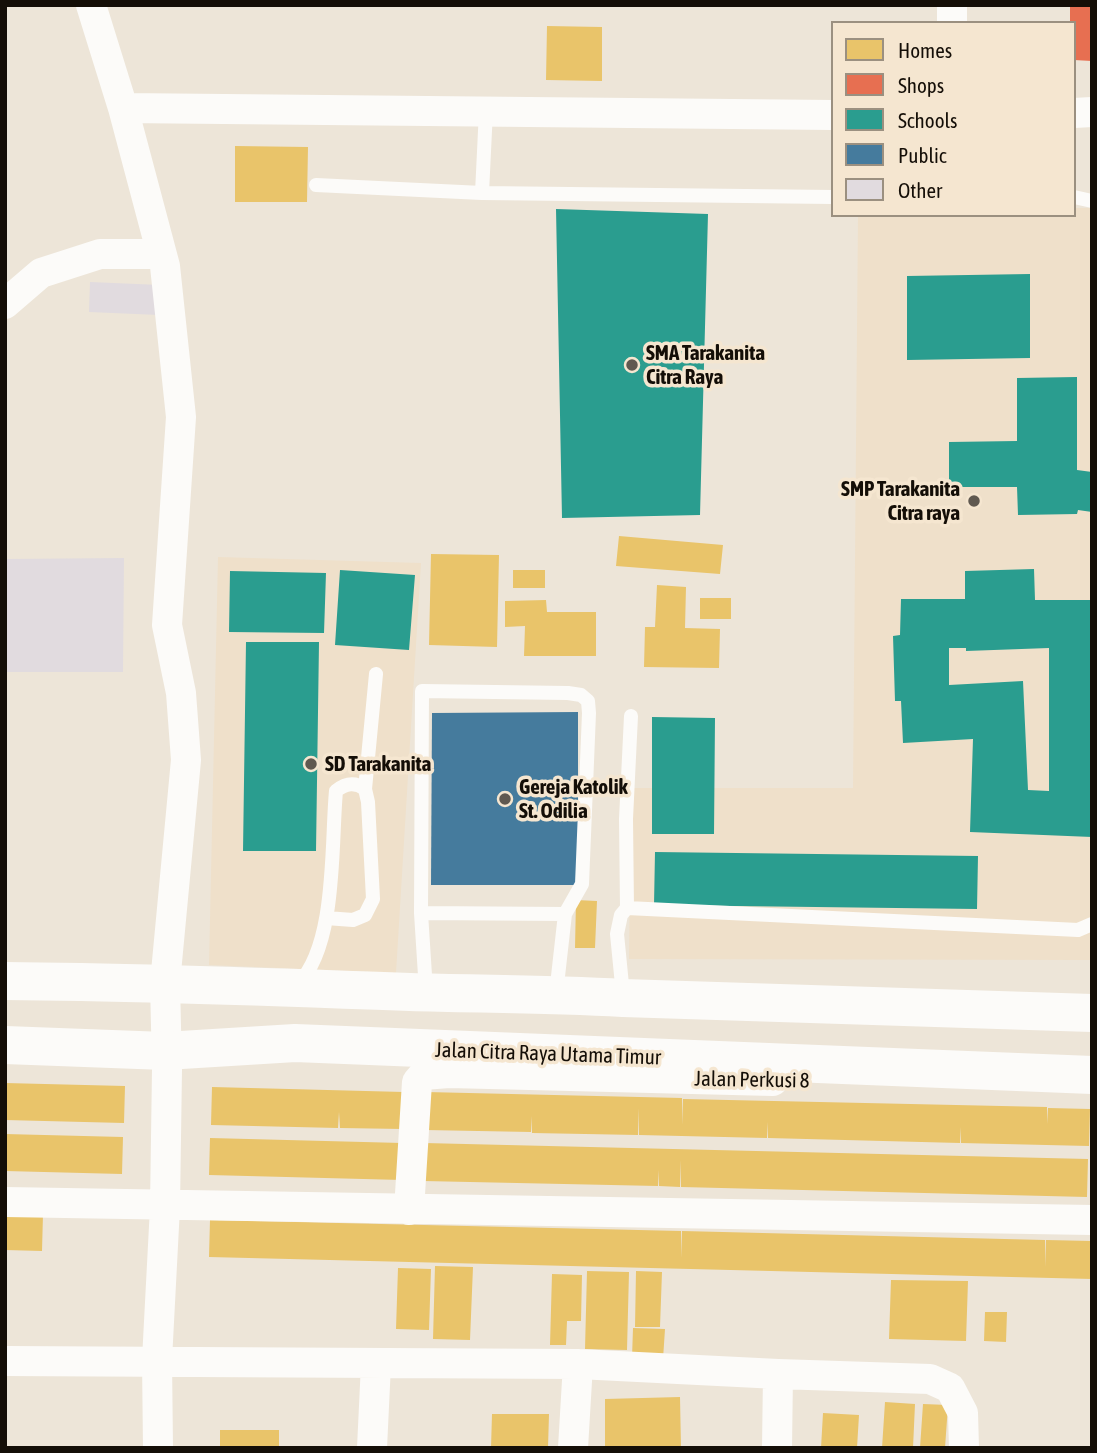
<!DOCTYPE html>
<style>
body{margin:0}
#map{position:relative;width:1097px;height:1453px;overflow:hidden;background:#ede5d8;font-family:"Asap Condensed",sans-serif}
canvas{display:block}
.frame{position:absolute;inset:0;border:7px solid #140e07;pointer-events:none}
.legend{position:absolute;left:831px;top:21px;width:245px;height:196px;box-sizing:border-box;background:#f5e6d0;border:2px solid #9b9080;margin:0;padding:9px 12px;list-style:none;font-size:21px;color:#140e07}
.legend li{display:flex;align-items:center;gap:14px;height:35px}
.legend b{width:35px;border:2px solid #9b9080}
</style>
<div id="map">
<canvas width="1097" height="1453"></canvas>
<div class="frame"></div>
<ul class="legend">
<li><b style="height:19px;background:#e9c46a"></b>Homes</li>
<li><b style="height:19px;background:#e76f51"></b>Shops</li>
<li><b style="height:19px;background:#2a9d8f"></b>Schools</li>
<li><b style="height:19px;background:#457b9d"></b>Public</li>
<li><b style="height:19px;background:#e1dbdf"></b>Other</li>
</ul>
</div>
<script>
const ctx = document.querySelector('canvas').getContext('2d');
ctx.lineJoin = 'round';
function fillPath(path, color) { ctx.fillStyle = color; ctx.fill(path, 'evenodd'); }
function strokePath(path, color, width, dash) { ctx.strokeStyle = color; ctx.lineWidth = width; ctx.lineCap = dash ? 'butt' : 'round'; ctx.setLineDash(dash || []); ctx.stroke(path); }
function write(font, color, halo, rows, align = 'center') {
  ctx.font = font + ' "Asap Condensed",sans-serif'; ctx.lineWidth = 7; ctx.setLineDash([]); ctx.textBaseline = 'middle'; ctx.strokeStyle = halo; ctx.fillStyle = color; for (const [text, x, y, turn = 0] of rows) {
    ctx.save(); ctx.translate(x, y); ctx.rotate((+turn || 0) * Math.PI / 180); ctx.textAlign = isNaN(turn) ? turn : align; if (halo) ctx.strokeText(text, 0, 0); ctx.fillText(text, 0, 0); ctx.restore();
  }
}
fillPath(new Path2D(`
 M1074 208H1092V960L629 959 631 788H853L858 215H1074Z
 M218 557 421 563 396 973 209 965Z`), '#efe0ca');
fillPath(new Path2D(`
 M547 26 602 27V81L546 80Z
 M235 146 308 147 307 202H235Z
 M619 536 723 545 720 574 616 566Z
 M431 554 499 555 497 647 429 645Z
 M513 570H545V588H513Z
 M657 585 686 587 685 628 720 629 719 668 644 667 645 627H655Z
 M700 598H731V619H700Z
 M546 600 547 612H596V656H524L525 626 505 627V601Z
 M576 900 597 901 595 948H575Z
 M5 1083 125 1086 124 1123 5 1120Z
 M212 1087 404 1092 403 1129 340 1128 339 1112 338 1128 211 1125Z
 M426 1092 682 1098 683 1125V1099L1047 1107V1124L1048 1108 1090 1109 1089 1146 961 1143 960 1127V1143L768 1138V1122L767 1138 639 1135V1108L638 1135 532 1133V1116L531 1132 425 1130Z
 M5 1134 123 1137 122 1174 5 1171Z
 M210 1138 402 1143V1180L209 1175Z
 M424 1143 1088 1159 1087 1197 681 1187V1160L680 1187 659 1186V1170L658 1186 423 1181Z
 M5 1213 43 1214 42 1251 5 1250Z
 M210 1220 681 1231V1258L682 1231 1045 1240V1267L1046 1240 1092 1241V1279L209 1257Z
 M435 1266 473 1267 470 1340 433 1339Z
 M398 1268 431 1269 429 1330 396 1329Z
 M587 1271 629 1272 627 1350 585 1349Z
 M636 1271 662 1272 660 1327H635Z
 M552 1274 582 1275 581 1321H567L566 1345H550Z
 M891 1280 968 1281 966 1341 889 1339Z
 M985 1312H1007L1006 1342 984 1341Z
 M633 1328 665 1329 663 1359 632 1358Z
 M680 1397 681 1448H605V1399Z
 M885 1402 915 1404 913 1448H882Z
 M923 1404 948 1405 945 1448H920Z
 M823 1413 859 1415 857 1448H821Z
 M492 1414H549L548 1448H491Z
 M220 1430H279V1448H220Z`), '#e9c46a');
fillPath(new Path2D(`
 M1070 5H1092V61L1074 60V23H1070Z`), '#e76f51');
fillPath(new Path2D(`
 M556 209 708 214 700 515 562 518Z
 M1030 274V358L907 360V276Z
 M1077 377V470L1092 472V512L1078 510 1077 514 1018 515 1017 487H949V442L1017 441V378Z
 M1034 569 1035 600H1092V837L970 832 973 739 903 743 901 701H895L893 636 900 635 901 599H965V571ZM949 648H966V651L1049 648V791L1028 790 1023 681 949 685Z
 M340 570 415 575 409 650 335 645Z
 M230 571 326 573 324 633 229 632Z
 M246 642H319L316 851H243Z
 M652 717 715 718 714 834H652Z
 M655 852 978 856 977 909 654 905Z`), '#2a9d8f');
fillPath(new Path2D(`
 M578 712V885H431L432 713Z`), '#457b9d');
fillPath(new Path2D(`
 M90 282 160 285 159 315 89 312Z
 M124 558 123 672H5V559Z`), '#e1dbdf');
strokePath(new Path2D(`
 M316 185 482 193 833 197
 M482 193 486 110
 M1074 197 1092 201
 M365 789 376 674
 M627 908 1078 930 1092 924
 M421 913 565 914
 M298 984C337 945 331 843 336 791 346 783 355 782 365 789L368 802 373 899 365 915 353 920 326 918
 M426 991 421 913 422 691 568 693 581 695 588 701 589 713 582 884 565 914 556 994
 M623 995 617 934 621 915 627 908 626 819 631 716`), '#fcfbf9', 14);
strokePath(new Path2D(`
 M91 5 123 108 165 266 181 417 167 625 181 693 186 760 165 983 167 1069 165 1207 157 1360 158 1448
 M952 23V5
 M123 108 833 115
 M1074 113 1092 112
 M5 304 41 273 100 254H160
 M5 1202 1092 1220
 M409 1210 417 1082 423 1075 449 1073 773 1081
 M5 1361 578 1364 778 1374 930 1379 950 1388 963 1413 964 1448
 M372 1448 376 1364
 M573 1448 578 1364
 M777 1448 778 1374`), '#fcfbf9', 30);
strokePath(new Path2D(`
 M5 981C140 982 275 987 410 992 481 994 552 994 623 998L1092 1013
 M5 1045 165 1051 295 1043 1092 1075`), '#fcfbf9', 38);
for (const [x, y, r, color] of [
 [632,365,7,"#605950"],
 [974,501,7,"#605950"],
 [311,764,7,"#605950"],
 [505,799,7,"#605950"]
]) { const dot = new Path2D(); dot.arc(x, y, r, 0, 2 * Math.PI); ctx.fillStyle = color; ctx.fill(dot); strokePath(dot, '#f5e6d0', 2.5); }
write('bold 21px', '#140e07', '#f5e6d0', [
 ["SMA Tarakanita",646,353],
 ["Citra Raya",646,377],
 ["SMP Tarakanita",960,489,"right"],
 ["Citra raya",960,513,"right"],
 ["SD Tarakanita",325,764],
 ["Gereja Katolik",519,787],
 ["St. Odilia",519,811]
], 'left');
write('21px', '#140e07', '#f5e6d0', [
 ["Jalan Citra Raya Utama Timur",548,1054,2],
 ["Jalan Perkusi 8",752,1080,1]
]);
</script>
